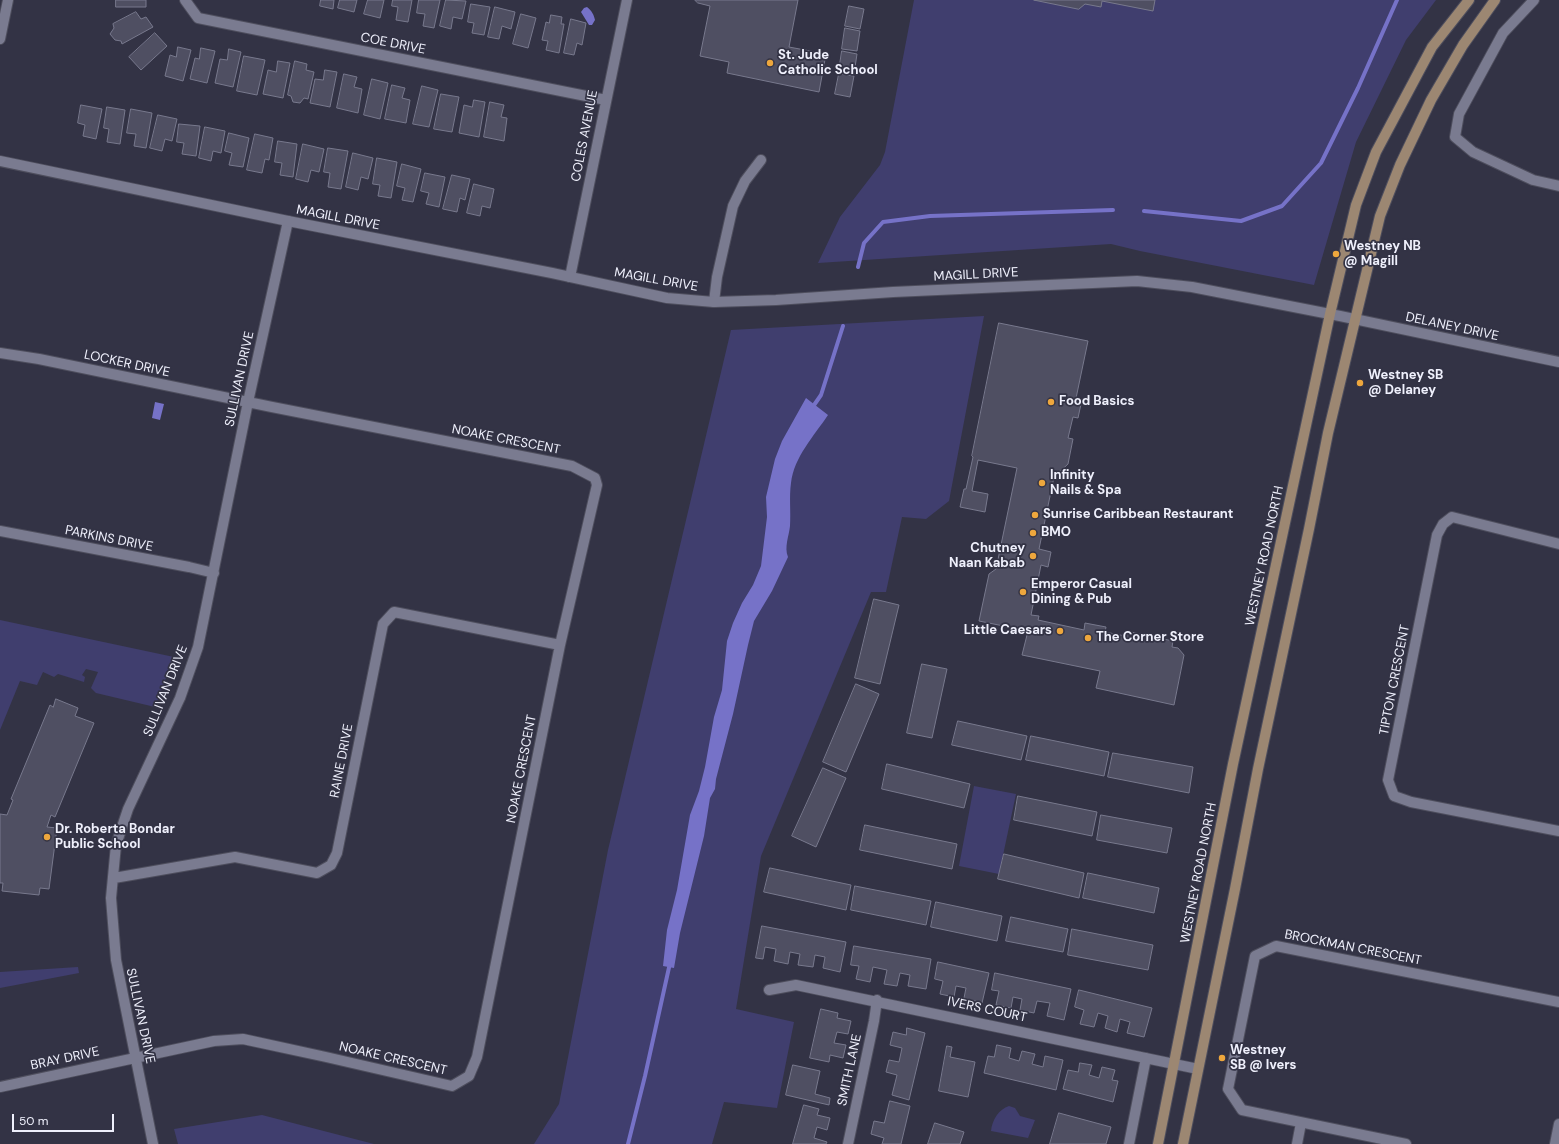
<!DOCTYPE html>
<style>
body{margin:0}
#map{position:relative;width:1559px;height:1144px;overflow:hidden;background:#333345;font-family:"DM Sans",sans-serif}
canvas{display:block}
.scale{position:absolute;left:12px;top:1114px;width:102px;height:18px;box-sizing:border-box;border:2px solid #eff0fc;border-top:0;padding-left:5px;font-size:12px;line-height:14px;white-space:nowrap;color:#eff0fc;-webkit-text-stroke:3px #333345;paint-order:stroke}
</style>
<div id="map">
<canvas width="1559" height="1144"></canvas>
<div class="scale">50 m</div>
</div>
<script>
const ctx = document.querySelector('canvas').getContext('2d');
ctx.lineJoin = 'round';
function fillPath(path, color) { ctx.fillStyle = color; ctx.fill(path, 'evenodd'); }
function strokePath(path, color, width, dash) { ctx.strokeStyle = color; ctx.lineWidth = width; ctx.lineCap = dash ? 'butt' : 'round'; ctx.setLineDash(dash || []); ctx.stroke(path); }
function write(font, color, halo, rows, align = 'center') {
  ctx.font = font + ' "DM Sans",sans-serif'; ctx.lineWidth = 3.5; ctx.setLineDash([]); ctx.textBaseline = 'middle'; ctx.strokeStyle = halo; ctx.fillStyle = color; for (const [text, x, y, turn = 0] of rows) {
    ctx.save(); ctx.translate(x, y); ctx.rotate((+turn || 0) * Math.PI / 180); ctx.textAlign = isNaN(turn) ? turn : align; if (halo) ctx.strokeText(text, 0, 0); ctx.fillText(text, 0, 0); ctx.restore();
  }
}
fillPath(new Path2D(`
 M914 0H1436L1406 40 1356 142 1314 285 1140 251 1111 244 818 263 840 217 880 165 885 152Z
 M984 316 949 501 926 519 902 517 886 592H871L761 856 736 1009 794 1022 777 1108 724 1102 712 1144H534L559 1104 608 850 731 330Z
 M0 620 174 657 155 707 96 693 91 688 98 672 86 669 82 675 85 677 84 682 58 674 54 677 43 672 37 685 20 681 0 730Z
 M974 786 1016 794 999 874 959 866Z
 M78 967 79 973 0 988V972Z
 M1009 1106 1015 1108 1020 1116 1035 1120 1028 1138 991 1131C992 1120 999 1109 1009 1106Z
 M262 1115 374 1144H178L174 1129Z`), '#403e6e');
fillPath(new Path2D(`
 M587 7C592 11 594 15 595 20L592 25H589L581 12 584 8Z
 M806 398 828 415C814 436 794 457 791 483 789 497 791 512 790 526 789 536 784 547 788 557L772 591 754 621 748 645 733 714 716 779 715 789 710 798 704 836 680 933 674 968 663 966 667 930 677 890 690 815 699 791 705 767 714 717 722 690 727 641 733 623 742 603 753 585 761 566 767 517 766 497 775 459 782 441Z
 M155 402 164 404 160 420 152 418Z`), '#7672c8');
strokePath(new Path2D(`
 M1144 211 1241 221 1282 206 1321 163 1358 88 1397 0
 M858 267 864 243 883 222 930 216 1113 210
 M812 408 821 395 843 326
 M628 1144 645 1076 670 963`), '#7672c8', 4);
const building = new Path2D(`
 M116 0H146V7H116Z
 M321 0H334L333 9 320 6Z
 M340 0H357L354 12 338 8Z
 M368 0H384L380 18 364 14Z
 M393 0H412L408 22 396 20 398 7 392 6Z
 M419 0H440L434 28 423 26 425 14 417 13Z
 M446 0 466 1 462 19 453 17 451 29 440 26Z
 M695 0H798L789 47 826 54 819 92 727 73 729 62 700 56 710 6 698 3Z
 M1034 0H1155L1153 11 1102 1 1101 7 1085 4 1079 9Z
 M471 4 490 7 484 35 472 33 474 23 468 22Z
 M849 6 864 9 860 29 845 26Z
 M495 7 515 12 511 29 502 26 499 39 488 37Z
 M136 12 141 19 146 17 153 27 122 44 121 41 115 40 110 34 114 28 113 24Z
 M521 14 536 18 528 48 513 44Z
 M551 15 562 17 561 24H564L559 53 546 50 548 41 542 40 546 22 549 23Z
 M571 19 586 23 582 45 577 43 574 55 564 53Z
 M845 28 860 31 857 51 842 49Z
 M155 33 167 46 141 70 129 57Z
 M178 47 191 50 183 81 165 76 170 55 176 57Z
 M201 48 215 51 207 83 190 79 195 58 199 59Z
 M229 49 241 52 233 87 215 83 220 59 227 60Z
 M842 51 857 54 854 74 839 71Z
 M244 56 265 60 257 95 237 91Z
 M278 61 290 63 283 98 263 94 268 70 276 72Z
 M295 61 307 64 306 70 314 72 308 99 304 98 300 103 293 102 291 96 288 95Z
 M325 70 337 72 330 107 310 103 315 79 323 80Z
 M344 74 357 77 354 87 362 89 358 113 337 108Z
 M839 74 854 76 850 97 835 94Z
 M372 79 388 83 380 119 364 115Z
 M392 85 405 88 402 98 410 100 406 123 385 119Z
 M422 86 438 90 429 127 413 124Z
 M441 94 459 97 452 132 434 129Z
 M474 100 485 102 479 137 459 133 464 105 472 107Z
 M490 102 504 105 501 117 507 118 504 141 484 137Z
 M81 105 102 109 96 139 83 136 85 125 78 123Z
 M107 107 125 110 120 144 107 142 109 129 104 128Z
 M131 109 152 113 146 148 134 146 136 134 127 133Z
 M158 115 177 119 172 141 165 139 162 151 150 148Z
 M179 124 200 126 196 156 182 154 184 143 177 142Z
 M205 127 225 131 221 153 213 151 211 161 199 158Z
 M229 133 249 138 243 167 229 165 232 153 225 151Z
 M255 134 273 138 269 160 265 159 262 173 247 170Z
 M278 141 297 144 293 177 280 175 282 163 275 162Z
 M303 144 324 149 319 172 311 170 308 182 296 179Z
 M328 148 348 151 341 189 328 187 330 173 324 172Z
 M353 153 373 158 368 179 361 177 358 190 346 187Z
 M377 158 397 162 391 198 378 196 380 185 373 184Z
 M402 164 421 169 413 202 402 200 405 188 397 186Z
 M425 173 445 177 439 207 426 204 429 193 421 191Z
 M452 175 470 179 465 200 460 198 457 212 443 209Z
 M474 184 494 189 490 208 482 206 480 216 467 213Z
 M999 323 1088 341 1075 403 1081 404 1078 418 1073 417 1068 438 1073 439 1068 464 1054 477 1039 549 1051 552 1048 567 1041 565 1031 615 1039 616 1038 620 1084 630 1085 623 1106 627 1105 632 1125 636 1126 631 1173 641 1172 647 1178 648 1184 655 1174 705 1096 688 1100 671 1022 655 1028 631 979 621 989 574 996 569 1017 468 978 460 972 491 988 494 985 512 960 507 964 489H966L973 457 972 456Z
 M874 599 899 605 880 684 855 678Z
 M922 664 947 669 932 738 907 733Z
 M856 684 879 694 846 772 823 762Z
 M56 699 78 708 75 716 94 723 55 817 51 815 47 827 57 828 49 889 40 888 39 895 2 891 3 883H0V814L7 815 13 800 11 799 50 705 53 707Z
 M958 721 1027 736 1021 760 952 745Z
 M1031 736 1109 752 1104 776 1026 760Z
 M1113 753 1193 767 1189 793 1108 777Z
 M887 764 970 784 964 808 882 789Z
 M823 768 846 778 816 847 792 836Z
 M1018 796 1097 812 1092 836 1014 820Z
 M1101 815 1172 828 1167 853 1097 840Z
 M865 825 957 844 952 869 860 850Z
 M1004 854 1084 873 1079 898 998 879Z
 M770 868 851 885 846 910 764 892Z
 M1088 873 1159 888 1154 913 1083 898Z
 M855 886 931 901 926 925 851 910Z
 M936 902 1002 916 997 941 931 927Z
 M1011 917 1068 929 1063 952 1006 941Z
 M762 926 846 942 840 972 823 968 825 957 815 955 813 967 798 965 800 954 790 952 788 964 774 961 776 949 765 947 763 959 756 958Z
 M1072 929 1153 945 1148 970 1068 955Z
 M854 946 931 959 926 989 908 986 910 975 900 973 897 986 884 984 887 970 873 967 870 982 856 979 859 966 851 965Z
 M938 962 989 973 982 1003 964 998 966 988 956 986 954 997 940 994 943 981 935 979Z
 M995 973 1071 989 1064 1020 1047 1016 1050 1003 1037 1001 1034 1013 1020 1010 1022 999 1013 997 1011 1008 996 1005 999 991 992 990Z
 M1079 990 1152 1008 1144 1037 1127 1033 1130 1022 1120 1019 1117 1032 1105 1028 1108 1016 1098 1013 1094 1027 1080 1024 1084 1010 1075 1007Z
 M821 1009 838 1013 837 1018 851 1021 848 1034 837 1032 834 1043 846 1045 843 1058 830 1055 829 1062 810 1058Z
 M907 1028 925 1033 909 1100 892 1095 897 1075 886 1072 889 1060 899 1062 902 1048 890 1045 893 1032 906 1035Z
 M997 1045 1011 1048 1009 1058 1019 1061 1022 1051 1035 1054 1032 1064 1043 1067 1045 1056 1063 1060 1056 1090 984 1073 988 1056 994 1057Z
 M947 1046 952 1047 950 1057 975 1062 968 1097 939 1091Z
 M1080 1063 1092 1065 1089 1075 1099 1078 1102 1067 1115 1070 1112 1080 1118 1081 1113 1102 1063 1089 1068 1070 1078 1072Z
 M793 1065 820 1071 815 1094 830 1098 829 1105 786 1095Z
 M890 1101 910 1106 901 1144H882L884 1138 871 1134 874 1121 884 1123Z
 M804 1105 819 1109 817 1115 830 1118 827 1130 817 1127 814 1138 827 1142 826 1144H793Z
 M1059 1113 1111 1127 1106 1144H1050Z
 M935 1123 964 1132 960 1144H928Z`);
fillPath(building, '#4f4f62');
strokePath(building, '#78798d', 1);
const minor = new Path2D(`
 M185 0 198 18 606 100
 M1534 0 1503 33 1459 114 1455 137 1473 152 1533 180 1559 186
 M0 39 8 0
 M570 277 627 0
 M714 302 717 277 733 206 745 181 761 160
 M0 353 39 359 272 407 572 466 595 478 597 485 560 645 477 1057 469 1076 452 1086 326 1057 243 1039 214 1041 0 1087
 M0 531 189 567 214 573
 M1559 544 1452 517 1443 524 1437 535 1388 780 1394 796 1411 802 1559 831
 M114 878 235 857 317 873 331 865 337 853 383 624 394 612 560 645
 M769 990 796 985 1198 1069
 M153 1144 116 960 111 898 116 845 128 809 180 698 198 647 248 402 288 221
 M848 1144 874 1021 877 1000
 M1129 1144 1146 1058
 M1297 1144 1301 1123
 M1406 1144 1242 1110 1228 1089 1255 956 1276 946 1559 1002
 M1555 1144 1559 1124`);
const tertiary = new Path2D(`
 M0 161 288 221 552 273 667 298 714 302 776 300 893 292 1137 281 1192 287 1340 316 1559 362`);
const secondary = new Path2D(`
 M1158 1144 1233 764 1330 314 1356 205 1376 152 1432 47 1469 0
 M1183 1144 1235 889 1258 769 1309 529 1328 433 1380 216 1400 165 1431 100 1463 45 1495 0`);
strokePath(minor, '#4e4e5d', 12);
strokePath(tertiary, '#4e4e5d', 12);
strokePath(secondary, '#4e4e5d', 12);
strokePath(minor, '#7a7b90', 10);
strokePath(tertiary, '#7a7b90', 10);
strokePath(secondary, '#9c8772', 10);
for (const [x, y, r, color] of [
 [770,63,4,"#eea73d"],
 [1336,254,4,"#eea73d"],
 [1360,383,4,"#eea73d"],
 [1051,402,4,"#eea73d"],
 [1042,483,4,"#eea73d"],
 [1035,515,4,"#eea73d"],
 [1033,533,4,"#eea73d"],
 [1033,556,4,"#eea73d"],
 [1023,592,4,"#eea73d"],
 [1060,631,4,"#eea73d"],
 [1088,638,4,"#eea73d"],
 [47,837,4,"#eea73d"],
 [1222,1058,4,"#eea73d"]
]) { const dot = new Path2D(); dot.arc(x, y, r, 0, 2 * Math.PI); ctx.fillStyle = color; ctx.fill(dot); strokePath(dot, '#333345', 1.5); }
write('13px', '#eff0fc', '#333345', [
 ["COE DRIVE",393,44,11],
 ["COLES AVENUE",585,136,-79],
 ["MAGILL DRIVE",338,218,11],
 ["MAGILL DRIVE",976,275,-3],
 ["MAGILL DRIVE",656,280,10],
 ["DELANEY DRIVE",1452,327,12],
 ["LOCKER DRIVE",127,364,12],
 ["SULLIVAN DRIVE",240,379,-78],
 ["NOAKE CRESCENT",506,440,11],
 ["PARKINS DRIVE",109,539,11],
 ["WESTNEY ROAD NORTH",1265,556,-78],
 ["TIPTON CRESCENT",1395,680,-79],
 ["SULLIVAN DRIVE",166,691,-68],
 ["RAINE DRIVE",342,761,-79],
 ["NOAKE CRESCENT",522,769,-79],
 ["WESTNEY ROAD NORTH",1199,873,-79],
 ["BROCKMAN CRESCENT",1353,948,11],
 ["IVERS COURT",987,1010,12],
 ["SULLIVAN DRIVE",140,1016,78],
 ["BRAY DRIVE",65,1059,-12],
 ["NOAKE CRESCENT",393,1059,13],
 ["SMITH LANE",850,1070,-78]
]);
write('bold 13px', '#eff0fc', '#333345', [
 ["St. Jude",778,56],
 ["Catholic School",778,71],
 ["Westney NB",1344,247],
 ["@ Magill",1344,262],
 ["Westney SB",1368,376],
 ["@ Delaney",1368,391],
 ["Food Basics",1059,402],
 ["Infinity",1050,476],
 ["Nails & Spa",1050,491],
 ["Sunrise Caribbean Restaurant",1043,515],
 ["BMO",1041,533],
 ["Chutney",1025,549,"right"],
 ["Naan Kabab",1025,564,"right"],
 ["Emperor Casual",1031,585],
 ["Dining & Pub",1031,600],
 ["Little Caesars",1052,631,"right"],
 ["The Corner Store",1096,638],
 ["Dr. Roberta Bondar",55,830],
 ["Public School",55,845],
 ["Westney",1230,1051],
 ["SB @ Ivers",1230,1066]
], 'left');
</script>
